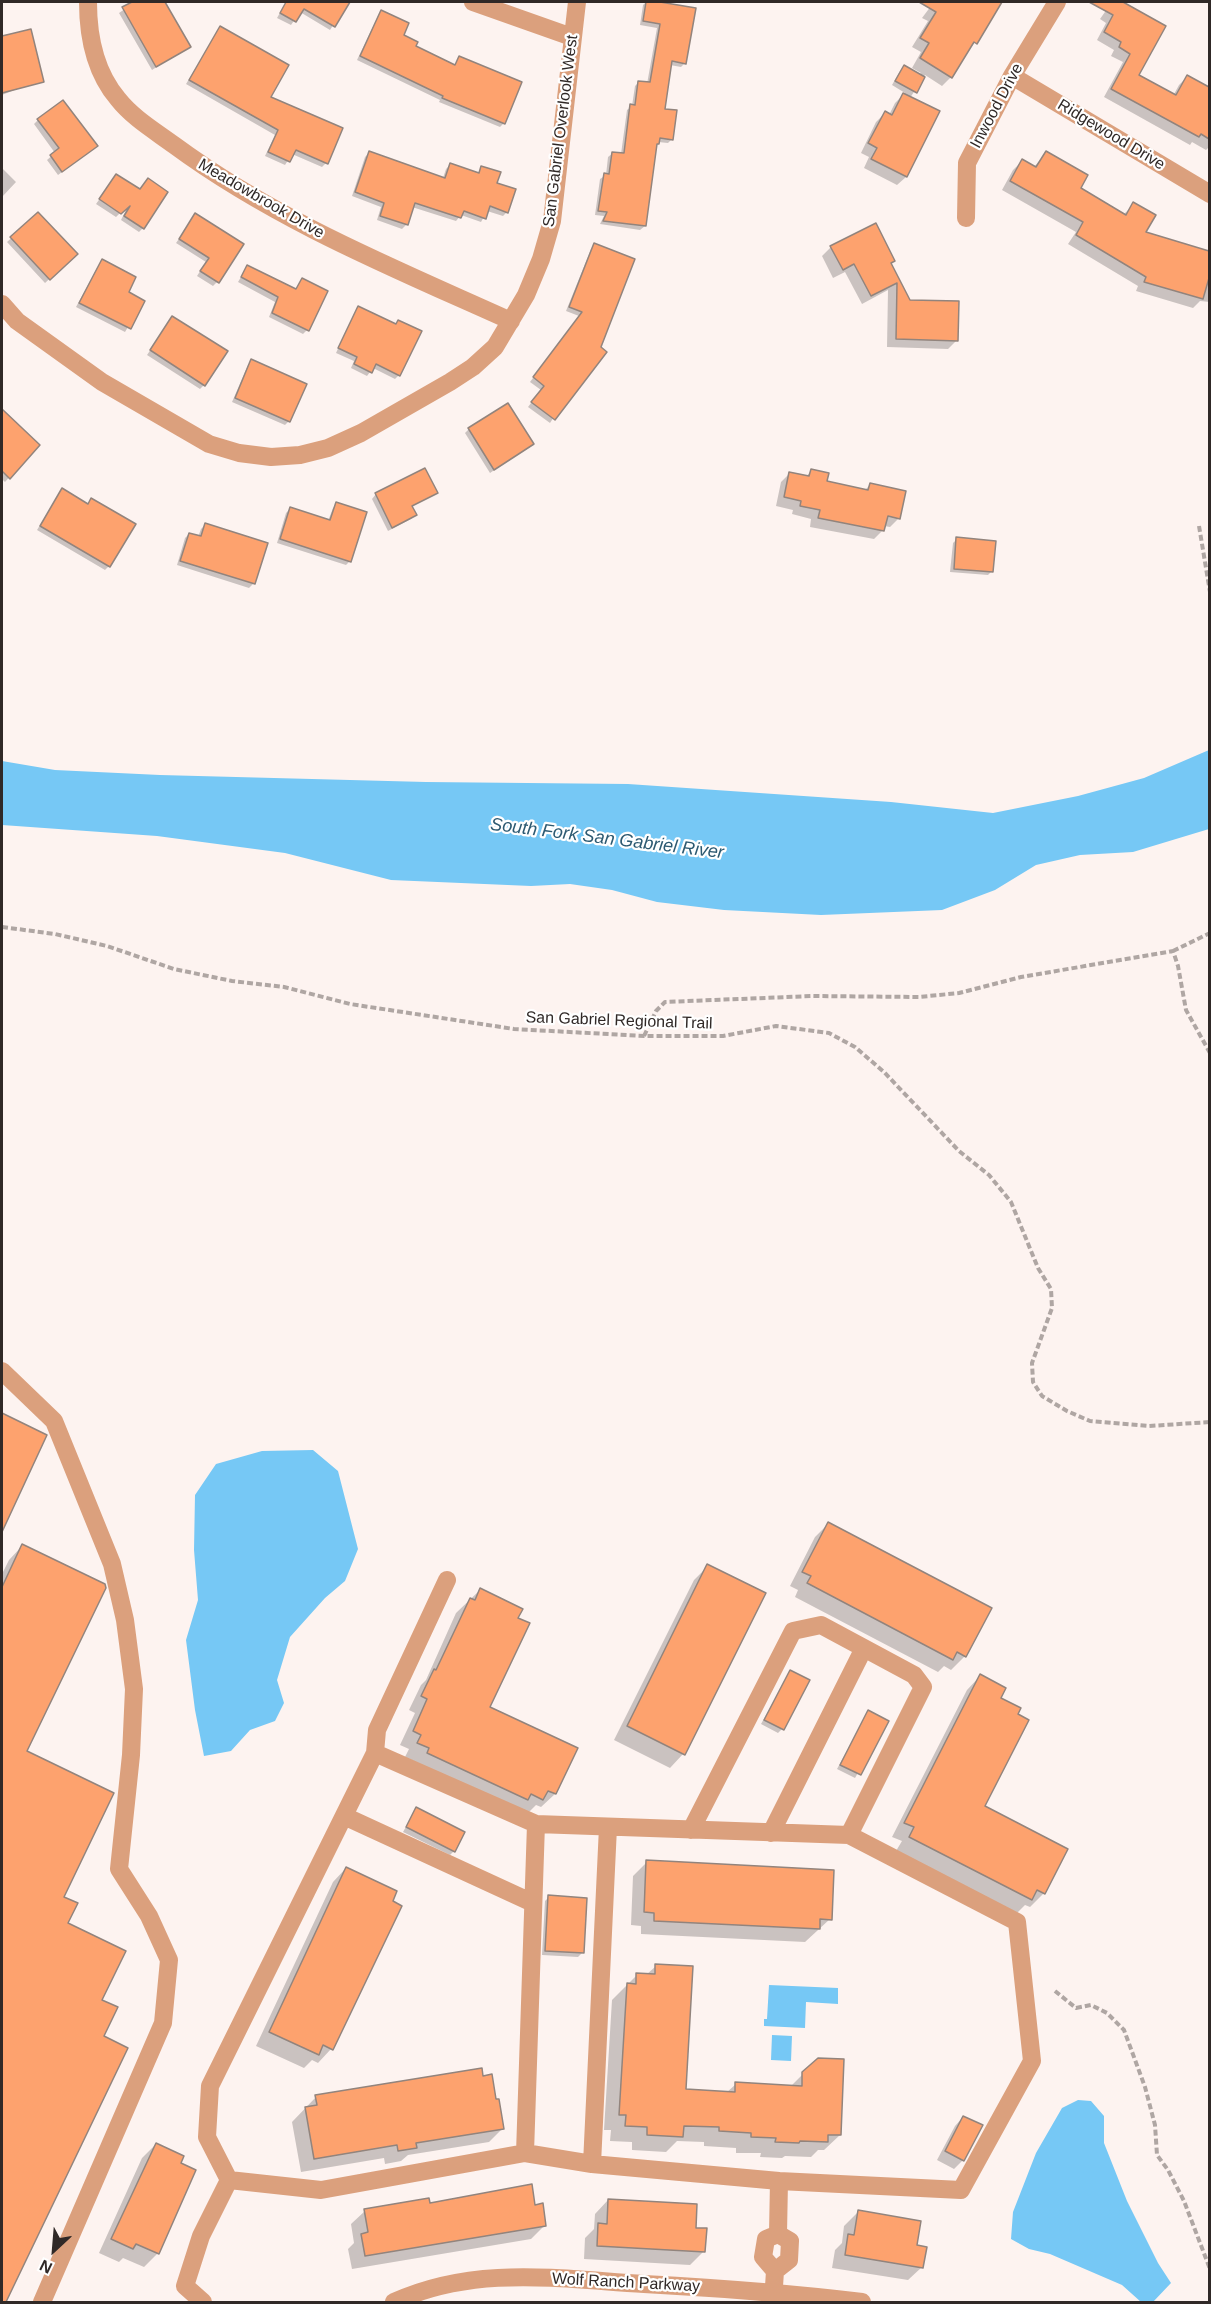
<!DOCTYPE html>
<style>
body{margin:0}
#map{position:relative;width:1211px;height:2304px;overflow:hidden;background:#fdf3f0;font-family:Helvetica,sans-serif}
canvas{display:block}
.frame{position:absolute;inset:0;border:3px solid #302927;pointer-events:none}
.north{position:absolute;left:24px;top:2220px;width:60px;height:60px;-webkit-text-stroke:4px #fff;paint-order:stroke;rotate:206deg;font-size:16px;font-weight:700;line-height:24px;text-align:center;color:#302927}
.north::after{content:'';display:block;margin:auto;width:21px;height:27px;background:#302927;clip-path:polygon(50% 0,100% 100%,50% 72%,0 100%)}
</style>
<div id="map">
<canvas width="1211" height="2304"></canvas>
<div class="frame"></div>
<div class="north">N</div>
</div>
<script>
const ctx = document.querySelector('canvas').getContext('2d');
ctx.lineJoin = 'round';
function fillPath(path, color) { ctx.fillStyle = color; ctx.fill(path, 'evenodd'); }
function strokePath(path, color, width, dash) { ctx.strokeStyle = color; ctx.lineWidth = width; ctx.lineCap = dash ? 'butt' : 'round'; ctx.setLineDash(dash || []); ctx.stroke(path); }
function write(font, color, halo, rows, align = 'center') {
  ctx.font = font + ' Helvetica,sans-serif'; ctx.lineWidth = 4.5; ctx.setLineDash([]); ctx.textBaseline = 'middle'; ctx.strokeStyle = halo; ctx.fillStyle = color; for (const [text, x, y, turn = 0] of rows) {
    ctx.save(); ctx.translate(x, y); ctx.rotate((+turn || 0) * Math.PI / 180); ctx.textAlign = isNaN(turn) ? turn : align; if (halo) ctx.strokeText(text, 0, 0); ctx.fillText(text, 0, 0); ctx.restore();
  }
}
fillPath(new Path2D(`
 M1209 750V829L1133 852 1080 855 1036 865 995 890 942 910 821 915 724 910 657 902 612 890 570 884 531 886 391 880 285 853 157 836 2 825V761L55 770 160 775 426 782 628 784 891 802 993 813 1078 796 1144 778Z
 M313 1450 338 1471 358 1549 345 1581 325 1598 290 1637 277 1680 284 1703 275 1721 250 1730 231 1751 204 1756 195 1710 186 1640 198 1600 194 1550 195 1495 216 1464 262 1451Z
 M769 1985 838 1988V2004L806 2002 805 2028 764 2026V2019H767Z
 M772 2035 792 2036 791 2061 771 2060Z
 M1078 2100 1091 2101 1104 2116V2143L1127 2201 1158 2263 1171 2283 1153 2302H1141L1122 2285 1050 2254 1029 2249 1011 2239 1013 2212 1036 2153 1062 2108Z`), '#76c8f5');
fillPath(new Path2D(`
 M135 2H163L189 46 152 70 119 13Z
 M286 2H348L330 30 300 12 291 25 277 18Z
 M646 2 695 9 685 63 681 67 670 65 664 110 672 139 668 143 658 142 655 146 645 226 640 230 600 224 604 216 595 215 600 179 606 175 608 157 613 153 621 154 627 110 632 106 635 86 639 82 647 84 657 28 640 25 643 5Z
 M934 2H1002L951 77 942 86 925 75 910 98 938 112 906 177 897 185 864 168 869 157 861 153 876 122 885 113 889 115 895 103 905 93 892 85 900 71 904 67 919 75 921 73 912 68 921 52 912 47 928 21 922 18Z
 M1112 2H1120L1164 27 1137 75 1173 96 1179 85 1187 77 1210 89V146L1206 150 1192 142 1190 145 1104 97 1123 62 1111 56 1114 50 1097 40 1106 23 1100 19Z
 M382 12 402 36 414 46 454 66 459 58 504 123 500 127 439 102 440 100 357 60 378 16Z
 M220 28 268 98 326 163 322 167 292 154 285 165 265 156 275 135 186 84Z
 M30 31 37 81 2 95V38Z
 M38 120 92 150 58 175 47 160 55 153 34 124Z
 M369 153 443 178 446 169 450 165 477 174 482 167 496 184 507 212 503 216 487 211 481 222 461 215 456 221 412 207 406 225 402 229 377 220 381 207 352 196 365 157Z
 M1046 153 1079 188 1123 215 1134 204 1143 232 1210 252V302L1200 301 1193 308 1136 291 1138 286 1068 244 1076 232 1002 190 1013 170 1022 161 1034 167Z
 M2 168 16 182 2 197Z
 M116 176 143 228 139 232 121 220 129 204 116 217 96 204Z
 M38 214 76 254 45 283 7 242Z
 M196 215 217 282 213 286 197 276 206 262 176 243Z
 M595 245 599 347 550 423 528 407 541 390 530 382 579 316 566 311 591 249Z
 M831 247 890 264 909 301 957 340 948 349 887 347 888 290 862 304 845 272 833 278 822 256Z
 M101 263 127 293 143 302 125 332 76 307 97 268Z
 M247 267 295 290 302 280 326 291 307 330 303 334 269 317 275 302 238 282Z
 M359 308 394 325 398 322 399 375 395 379 373 368 367 376 351 368 354 361 336 353 355 312Z
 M172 318 204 385 200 389 147 355Z
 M252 361 289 421 285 425 232 402 248 365Z
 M2 411 38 445 5 482 2 479Z
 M469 429 533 444 490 473 465 433Z
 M811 471 826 482 864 491 870 485 899 518 890 527 884 526 883 530 874 539 810 527 811 519 792 514 793 510 776 506 781 482 790 473 806 477Z
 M436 492 411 507 415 515 411 519 388 531 372 499 376 494Z
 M59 494 87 505 91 500 109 566 105 570 37 530Z
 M337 504 350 561 346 565 277 543 286 513 290 509 328 521 333 508Z
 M205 525 266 544 253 584 249 588 177 565 185 538 189 534 198 537 201 529Z
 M957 539 992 571 988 575 950 572 953 543Z
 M2 1415 45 1435 6 1518 2 1523Z
 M828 1524 965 1656 951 1670 944 1666 938 1672 795 1597 798 1590 790 1586 815 1537Z
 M22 1546 25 1752 62 1898 66 1924 100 2000 102 2037 6 2300 2 2302V1574L9 1560Z
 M708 1566 764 1594 683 1754 670 1768 614 1740 694 1580Z
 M480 1590 488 1707 576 1749 555 1794 541 1807 536 1805 528 1813 405 1757 409 1749 400 1745 415 1713 409 1710 421 1685 426 1680 456 1613Z
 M790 1672 782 1729 778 1733 761 1724Z
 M980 1676 983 1807 1066 1849 1043 1894 1030 1907 1025 1905 1017 1913 896 1851 902 1841 892 1837 967 1690Z
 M868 1712 887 1722 855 1778 837 1769Z
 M416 1809 454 1851 450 1855 403 1832Z
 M647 1862 830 1919 805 1942 641 1934V1926L631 1925 633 1876Z
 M346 1868 331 2049 318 2063 312 2060 304 2068 256 2046 333 1882Z
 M549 1897 582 1953 578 1957 542 1955 545 1901Z
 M656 1966 684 2091 726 2093 736 2084 790 2087 804 2073 840 2135 824 2150H818L811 2157 785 2156 782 2158 760 2157 761 2153H736V2148L704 2146V2142L677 2141 666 2152 632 2150V2142L610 2141 611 2130H604L612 2000 637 1975H646Z
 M316 2097 503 2128 489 2142 408 2155 401 2161 385 2164 384 2158 301 2172 292 2122Z
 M963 2117V2160L954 2169 937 2160 955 2126Z
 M156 2144 179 2163 194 2170 157 2254 144 2267 123 2258 119 2262 99 2253 142 2158Z
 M608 2200 695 2229 704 2251 690 2265 584 2259 585 2238 594 2229 595 2214Z
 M429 2204 534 2206 545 2225 531 2239 352 2269 348 2249 354 2243 351 2224 365 2211Z
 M858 2212 915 2246 922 2267 908 2280 832 2268 835 2250 842 2243 844 2226Z`), '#0003');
const building = new Path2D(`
 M132 2H165L191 47 156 67 122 7Z
 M286 2H350L335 27 304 9 296 22 280 13Z
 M646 2H660L696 8 686 64 672 61 665 109 677 110 673 140 660 138 659 144H657L646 226 603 221 607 212 598 211 604 173 609 174 612 152 624 153 630 104 635 105 638 81 650 82 660 24 643 21Z
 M919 2H1002L977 44 974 42 952 78 920 58 929 43 920 38 936 12Z
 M1089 2H1123L1166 26 1139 75 1176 95 1187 75 1209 87V139L1201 134 1199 137 1111 89 1130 54 1119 47 1121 42 1104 32 1113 15Z
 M381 10 409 23 404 35 418 42 416 46 455 65 459 56 522 82 505 124 442 98 443 96 360 56Z
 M220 26 289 65 271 97 343 128 328 164 296 150 290 162 268 152 278 130 189 80Z
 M31 29 44 82 2 93V36Z
 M904 65 925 77 917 93 895 81Z
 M903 93 940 111 907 177 871 159 877 148 868 143 885 111 892 115Z
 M63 100 98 146 62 172 50 155 59 148 37 119Z
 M369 151 445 178 450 163 479 173 481 166 501 172 497 183 516 189 508 213 490 206 486 219 464 211 461 218 415 203 408 225 380 216 384 203 355 192Z
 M1046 151 1088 175 1081 188 1126 215 1133 202 1156 215 1146 232 1209 251V278L1203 299 1144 282 1146 277 1076 235 1083 222 1010 181 1022 159 1036 167Z
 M116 174 140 189 148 178 168 192 144 229 124 216 130 206 121 214 99 199Z
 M38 212 78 254 50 280 10 237Z
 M195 213 244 244 219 283 200 271 209 258 179 239Z
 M876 223 895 261 891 263 910 300 959 301 958 341 896 339 897 283 871 296 854 264 843 270 830 246Z
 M594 243 635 259 601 347 607 352 555 420 531 402 544 386 533 377 582 312 569 307Z
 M102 259 136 277 129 292 145 301 131 329 79 303Z
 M247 265 296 289 302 278 328 291 309 331 272 313 278 297 241 277Z
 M358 306 396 324 398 320 422 331 400 376 376 364 372 373 354 364 357 357 338 348Z
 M172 316 228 351 205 386 150 350Z
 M251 359 307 384 290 422 235 398Z
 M508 403 534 444 494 470 468 428Z
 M2 409 40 445 10 479 2 471Z
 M425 468 438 493 412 506 417 515 392 528 375 493Z
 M811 469 829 473 827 481 868 490 870 483 906 491 900 519 888 516 884 531 818 518 820 510 800 506 801 501 784 497 789 472 809 476Z
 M62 488 88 504 91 498 136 524 110 567 40 526Z
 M336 502 367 512 351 562 280 539 290 507 330 520Z
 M205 523 268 543 255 584 180 561 189 533 201 536Z
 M956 537 996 541 993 572 954 569Z
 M2 1413 47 1435 2 1532Z
 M828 1522 992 1608 966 1657 957 1652 953 1660 807 1583 811 1576 802 1572Z
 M22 1544 105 1584 106 1588 27 1751 114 1793 64 1897 78 1903 68 1923 126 1951 102 2000 118 2007 104 2036 128 2048 6 2302H2V1587Z
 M707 1564 766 1593 685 1755 627 1726Z
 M480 1588 523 1609 518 1618 530 1623 490 1707 578 1748 556 1794 548 1791 543 1800 531 1794 528 1800 427 1753 429 1748 417 1743 421 1735 413 1731 427 1699 421 1696 434 1669 436 1670 470 1598 475 1600Z
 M790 1670 810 1680 784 1730 764 1720Z
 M980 1674 1006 1688 1001 1698 1021 1708 1018 1714 1029 1720 985 1806 1068 1849 1045 1894 1037 1890 1032 1900 909 1837 914 1827 904 1823Z
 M868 1710 889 1721 861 1775 840 1765Z
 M416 1807 465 1832 455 1852 406 1827Z
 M646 1860 834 1870 832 1920 820 1919V1929L654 1921V1913L644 1912Z
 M346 1867 397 1891 393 1901 402 1906 333 2050 323 2045 319 2055 269 2032Z
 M548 1895 587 1898 584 1953 545 1951Z
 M655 1964 693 1966 686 2089 735 2092V2082L802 2086V2072L818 2058 844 2059 841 2135H828V2142L800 2141 799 2143 775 2142 776 2138 751 2137V2133L719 2131V2127L684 2126 683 2137 647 2135V2127L625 2126 626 2115H619L627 1983 636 1984V1973L655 1974Z
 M482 2068 483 2076 492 2074 496 2099H499L504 2129 416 2143 417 2148 398 2151 397 2145 314 2159 305 2107 317 2105 315 2095Z
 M963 2116 983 2125 964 2161 945 2151Z
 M156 2143 184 2156 181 2163 196 2170 159 2254 136 2244 133 2249 111 2239Z
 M532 2184 535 2205 543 2203 546 2226 365 2256 361 2234 368 2232 364 2209 429 2198 430 2203Z
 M608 2199 697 2204 696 2228H707L705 2252 597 2246 598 2223 607 2224Z
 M858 2210 921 2221 917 2245 927 2247 923 2268 845 2255 848 2234 854 2235Z`);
fillPath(building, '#fda26e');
strokePath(building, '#92847d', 1.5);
strokePath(new Path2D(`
 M1199 526 1210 592
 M2 927 55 934 107 946 174 969 232 981 284 987 350 1004 514 1029 644 1036H723L776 1026 829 1033 855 1047 884 1072 959 1151 989 1175 1011 1202 1038 1268 1051 1289 1052 1308 1032 1363 1033 1382 1042 1396 1067 1411 1090 1421 1149 1426 1210 1422
 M1173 951 1210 933
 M644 1036 656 1011 665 1002 812 996 919 997 959 993 1021 977 1173 951 1178 966 1186 1010 1210 1053
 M1055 1991 1076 2008 1091 2005 1107 2013 1124 2030 1145 2087 1155 2125 1157 2155 1168 2170 1184 2201 1210 2269`), '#afa6a3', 4, [6, 3]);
strokePath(new Path2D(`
 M88 2C88 36 95 72 118 99 133 118 155 131 174 145 277 221 396 269 511 321
 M473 2 572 37
 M1012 76 1210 194
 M966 218 967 163 1012 76 1057 2
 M2 304 17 321 102 382 209 444 239 453 271 457 300 455 328 448 361 433 450 382 473 367 495 347 526 295 541 259 552 221 577 2
 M2 1371 54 1421 112 1564 125 1620 134 1689 131 1755 119 1869 149 1916 169 1960 163 2023 42 2302
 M375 1753 377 1730 447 1580
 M344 1816 533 1903
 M691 1830 793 1631 821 1625 914 1675 923 1687 849 1835
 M771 1833 864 1648
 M525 2153 536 1824
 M592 2164 608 1827
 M229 2180 207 2137 210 2086 375 1753 536 1824 849 1835 1017 1922 1032 2061 961 2190 779 2181
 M775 2271 789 2260 790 2241 778 2234
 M203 2302 185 2286 201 2236 229 2180 321 2190 525 2153 592 2164 779 2181 778 2234
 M394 2302C475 2265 558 2279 644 2284 717 2288 789 2293 862 2302
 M773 2302 775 2271 763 2257 766 2239 778 2234`), '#dba07d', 18);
write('16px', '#302927', '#fff', [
 ["Inwood Drive",997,106,-62],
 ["San Gabriel Overlook West",561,131,-83],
 ["Ridgewood Drive",1111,135,31],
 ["Meadowbrook Drive",261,199,30],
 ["San Gabriel Regional Trail",619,1021,2],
 ["Wolf Ranch Parkway",626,2283,3]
]);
write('italic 18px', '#2d5a72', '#fff', [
 ["South Fork San Gabriel River",607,839,7]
]);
</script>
